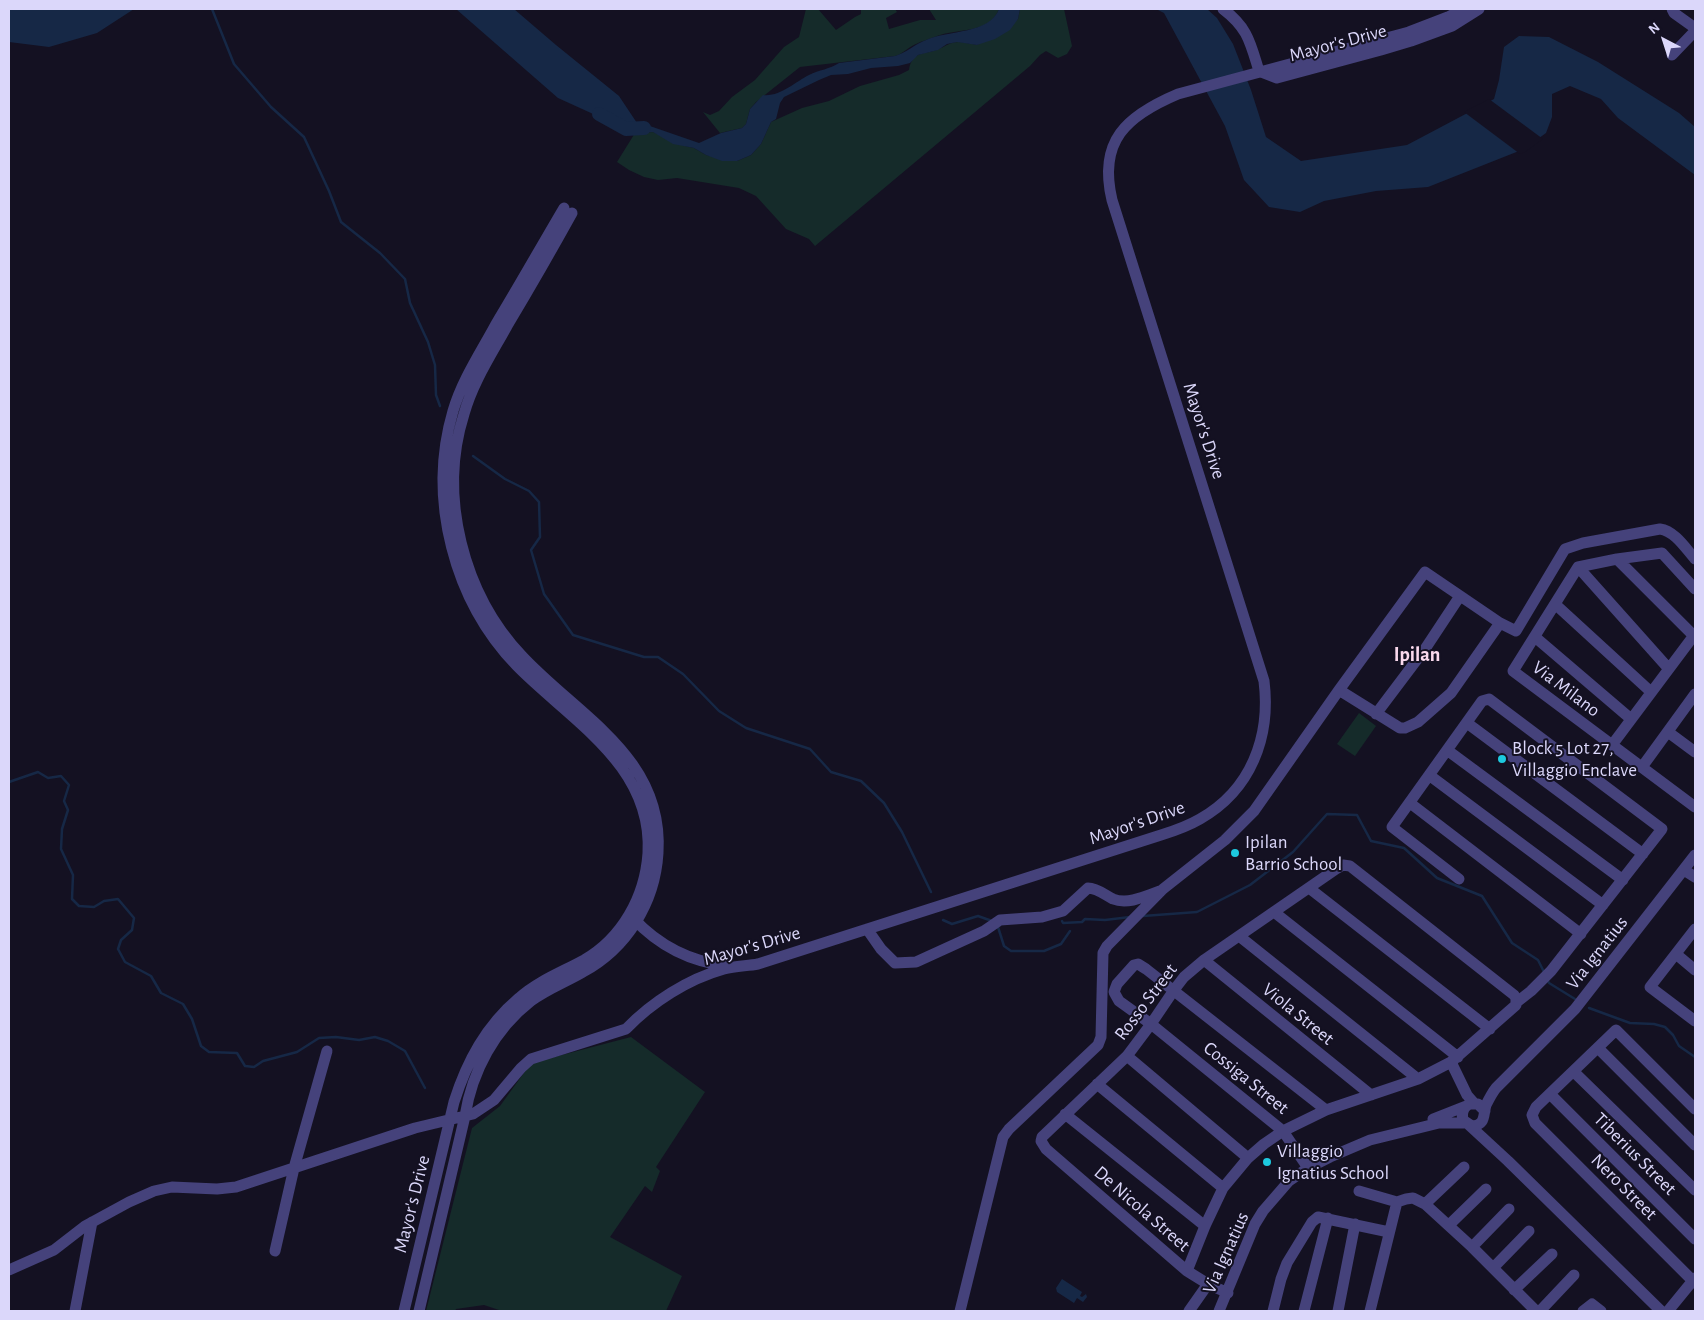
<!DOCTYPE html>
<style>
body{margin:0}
#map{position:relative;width:1704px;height:1320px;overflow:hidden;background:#141122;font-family:"Alegreya Sans",sans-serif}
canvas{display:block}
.frame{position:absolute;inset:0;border:10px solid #dbd7fa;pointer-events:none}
.north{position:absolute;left:1639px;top:15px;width:50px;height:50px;-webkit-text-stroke:4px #141122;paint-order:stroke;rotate:320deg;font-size:14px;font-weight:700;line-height:20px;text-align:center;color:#dbd7fa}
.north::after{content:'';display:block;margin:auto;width:18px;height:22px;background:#dbd7fa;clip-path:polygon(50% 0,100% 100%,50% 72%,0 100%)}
</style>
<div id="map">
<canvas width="1704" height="1320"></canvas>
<div class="frame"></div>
<div class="north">N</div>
</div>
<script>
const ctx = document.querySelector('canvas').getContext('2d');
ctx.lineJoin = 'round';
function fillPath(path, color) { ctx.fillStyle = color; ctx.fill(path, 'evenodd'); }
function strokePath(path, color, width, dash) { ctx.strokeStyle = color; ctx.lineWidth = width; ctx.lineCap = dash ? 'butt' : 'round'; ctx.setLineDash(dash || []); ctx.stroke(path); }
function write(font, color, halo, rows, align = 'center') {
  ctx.font = font + ' "Alegreya Sans",sans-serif'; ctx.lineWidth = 4; ctx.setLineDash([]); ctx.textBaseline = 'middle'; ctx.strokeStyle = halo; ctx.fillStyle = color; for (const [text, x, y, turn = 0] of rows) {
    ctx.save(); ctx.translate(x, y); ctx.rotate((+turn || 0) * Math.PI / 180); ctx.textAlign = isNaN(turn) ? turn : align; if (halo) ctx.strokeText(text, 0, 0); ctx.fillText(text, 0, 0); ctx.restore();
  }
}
fillPath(new Path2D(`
 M806 9H818L836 30 855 17 861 14V9H895L897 12 886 18 889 29 920 20H936L929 9H999C990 34 958 28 937 36 929 39 919 42 912 46 905 50 902 54 895 56L800 67 756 102 750 109 746 124 742 128 720 133 703 112 710 115 719 111 732 97 755 80 784 47 799 37Z
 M1020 9H1064L1072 46 1067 54 1058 58 1046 51 1040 55 1030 66 815 246 809 239 786 229 756 196 739 188 677 178 658 180 644 177 629 170 617 162 635 133 653 132 685 146 694 148 706 155 737 161 751 155 761 144 771 122 802 108 829 101 860 86 899 75 909 70C912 50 926 55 939 49 946 46 950 42 958 42 964 42 971 44 977 45L1018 19Z
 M1359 713 1376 726 1355 756 1337 744Z
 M631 1037 705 1092 656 1167 660 1171 652 1192 645 1186 610 1237 682 1276 666 1311H502L484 1305 456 1309 455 1311H426L472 1128 500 1106 531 1063Z`), '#152b2a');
fillPath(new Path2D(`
 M9 9H134L97 33 49 47 9 42Z
 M456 9H514L556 45 619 96 639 126 647 125 699 143 721 133 742 128 746 124 750 109 763 95C780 97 795 82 809 75 819 70 830 69 839 63L895 56C906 53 915 44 926 40 948 30 990 34 999 9H1020L1018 19 1010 30 995 39 977 45 957 42 947 44 938 50 918 55 910 63 898 66 871 68 848 74 831 75 819 80 784 97 780 103 776 119 771 122 761 144 751 155 737 161H722L706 155 694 148 673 144 653 132 635 133 558 98Z
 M1156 9H1207L1217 18 1233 44 1251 90 1266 137 1301 161 1407 145 1494 99 1499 80 1504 47 1519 36 1549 37 1598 62 1679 113 1695 127V175L1618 118 1601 99 1570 86 1552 94V117L1546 133 1524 149 1428 187 1376 191 1324 201 1300 212 1269 207 1244 180 1225 126 1164 13Z
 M1062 1279 1082 1292 1080 1296 1082 1297 1086 1294 1087 1297 1083 1302 1077 1298 1074 1303 1057 1292 1056 1288Z`), '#162846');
fillPath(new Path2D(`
 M1489 99 1543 139 1525 152 1520 154 1464 112Z`), '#141122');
strokePath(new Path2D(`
 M212 9 234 64 271 107 304 137 329 191 341 222 380 253 405 279 410 303 428 342 435 365 436 395 440 406
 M473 456 505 479 529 491 539 502 540 537 531 550 544 594 573 635 644 657H658L683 674 719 711 746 728 810 749 831 772 861 781 884 803 902 832 931 892
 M9 782 38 772 48 778 61 776 69 785 64 801 68 810 62 829 61 849 73 875 72 899 79 906 94 907 104 901 118 899 134 918 132 930 121 940 118 949 125 962 151 976 161 993 183 1004 192 1019 201 1046 209 1052 237 1053 245 1066 254 1067 263 1061 297 1052 319 1038 336 1037 359 1040 375 1037 388 1041 405 1051 425 1088
 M1143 916 1197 912 1250 885 1293 852 1327 814 1357 815 1371 841 1404 848 1437 878 1482 896 1512 943 1538 960 1545 974
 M943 920 952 924 978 916 992 921
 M1062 921 1063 923 1082 922 1085 919 1105 920 1130 917
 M998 927 1004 946 1011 951H1044L1061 944 1070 931
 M1547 979 1549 983 1575 999
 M1589 1008 1630 1023 1654 1024 1665 1027 1673 1035 1679 1046 1695 1057`), '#162846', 2.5);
strokePath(new Path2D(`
 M599 114 626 129 644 128`), '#162846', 14);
strokePath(new Path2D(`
 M1223 9C1248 28 1250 42 1259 71
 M1672 9 1674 13 1695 28
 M1672 55 1695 31
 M1259 71 1277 78 1381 50 1411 41 1452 26 1479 9
 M1617 559 1694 636
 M1578 567 1669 669
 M1695 589 1662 553 1617 559 1578 567 1513 671 1695 807
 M1555 604 1651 692
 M1535 637 1631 719
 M1339 690 1400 728H1405L1418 722 1451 693 1500 623
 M1376 714 1425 649 1460 596
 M1467 723 1643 854
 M1668 732 1695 752
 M1612 745 1695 634
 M1447 750 1623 880
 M1642 767 1695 694
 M1429 775 1603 905
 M1410 803 1581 934
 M1684 870 1695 877
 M1459 879 1392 827 1482 701 1489 699 1662 829 1551 971 1531 991 1517 1002
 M1309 888 1490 1029
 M1274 912 1458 1057
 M633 918C658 945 691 962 728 966
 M867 929 881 949 895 963 916 962 984 931 1000 920 1042 917 1063 911 1088 888C1097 888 1105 895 1113 899 1128 905 1146 896 1160 891
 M1695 929 1650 987 1695 1021
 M1239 936 1418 1079
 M1676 954 1695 970
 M1204 960 1371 1095
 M1598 1048 1695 1145
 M1127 1056 1248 1158
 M1451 1062 1467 1095 1474 1103
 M1574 1072 1695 1190
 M1097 1084 1223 1188
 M1550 1094 1695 1239
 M1695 1109 1616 1030 1536 1107 1532 1115 1535 1123 1695 1283
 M1485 1111 1478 1104H1469C1463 1108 1461 1113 1463 1120L1472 1126C1486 1125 1483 1115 1486 1105 1489 1099 1492 1093 1496 1088L1575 1009 1695 855
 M1065 1114 1205 1226
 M1433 1119 1466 1106
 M1469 1125 1508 1161 1661 1311
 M1308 1168 1283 1131 1151 1024 1119 1001 1114 992 1117 984 1134 965 1138 964 1146 969 1326 1110
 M1359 1191 1397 1202
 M1425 1204 1464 1167
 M1449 1225 1486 1189
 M1472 1247 1509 1209
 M275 1251 294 1168 327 1051
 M1493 1268 1529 1231
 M9 1270 54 1250 85 1226 129 1202 154 1191 172 1187 217 1189 236 1187 415 1128 473 1114 494 1100 521 1068 531 1059 626 1029C652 1002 688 979 724 969 735 966 747 966 758 964L1161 835C1174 831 1188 826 1200 819 1251 790 1271 737 1264 681L1112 200C1098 141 1126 116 1178 94L1409 32 1448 17 1463 9
 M1187 1271 1205 1226 1223 1188 1248 1158 1264 1144 1283 1131 1326 1110 1418 1079 1451 1062 1516 1005V998L1514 995 1350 866 1343 865 1336 869 1204 960 1184 977 1174 990 1151 1024 1127 1056 1042 1137 1041 1141 1046 1149 1187 1271 1208 1284 1228 1293
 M1514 1290 1552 1254
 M75 1311 92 1222
 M404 1311 454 1102C467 1061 486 1026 519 998 538 981 562 972 584 960 622 938 645 897 648 853 653 765 571 721 517 666 454 601 427 499 453 411 462 380 481 352 496 324 519 286 541 247 564 208
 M419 1311 465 1116C472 1071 495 1029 531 1001 547 989 566 982 583 972 627 948 655 903 658 853 664 757 579 717 522 656 463 594 438 496 464 414 473 382 491 355 507 326 529 289 551 251 572 213
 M960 1311 1003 1137 1009 1129 1098 1045 1101 1037 1103 953 1107 946 1163 889 1225 840 1254 811 1339 690 1425 572 1500 623 1516 631 1565 549 1583 543 1660 529C1675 531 1686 549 1695 559
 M1189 1311 1208 1284
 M1219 1311 1255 1224 1263 1211 1289 1181 1308 1168 1330 1157 1370 1140 1439 1123H1466
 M1273 1311 1281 1279 1287 1263 1312 1222 1318 1217 1389 1232
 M1304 1311 1328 1218
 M1338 1311 1355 1224
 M1370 1311 1397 1202 1406 1199 1413 1198 1425 1204 1472 1247 1536 1311
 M1540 1311 1574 1275
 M1583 1311 1592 1304 1601 1311
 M1668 1311 1695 1278`), '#45427b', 11);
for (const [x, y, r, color] of [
 [1502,759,5,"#1dc9df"],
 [1235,853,5,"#1dc9df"],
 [1267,1162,5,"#1dc9df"]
]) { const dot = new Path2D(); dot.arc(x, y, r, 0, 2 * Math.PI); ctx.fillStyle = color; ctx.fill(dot); strokePath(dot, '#141122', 2); }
write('19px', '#dbd7fa', '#141122', [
 ["Mayor's Drive",1338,43,-15],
 ["Mayor's Drive",1204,431,72],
 ["Via Milano",1566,689,37],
 ["Mayor's Drive",1137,823,-19],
 ["Mayor's Drive",752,946,-16],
 ["Via Ignatius",1597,953,-52],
 ["Rosso Street",1146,1002,-53],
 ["Viola Street",1298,1014,39],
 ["Cossiga Street",1246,1078,39],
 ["Tiberius Street",1635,1154,45],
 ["Nero Street",1624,1187,45],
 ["Mayor's Drive",412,1204,-76],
 ["De Nicola Street",1142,1209,41],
 ["Via Ignatius",1226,1253,-66]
]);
write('19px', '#dbd7fa', '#141122', [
 ["Block 5 Lot 27,",1512,748],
 ["Villaggio Enclave",1512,770],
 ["Ipilan",1245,842],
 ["Barrio School",1245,864],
 ["Villaggio",1277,1151],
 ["Ignatius School",1277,1173]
], 'left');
write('bold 20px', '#fad9ed', '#141122', [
 ["Ipilan",1417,655]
]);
</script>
